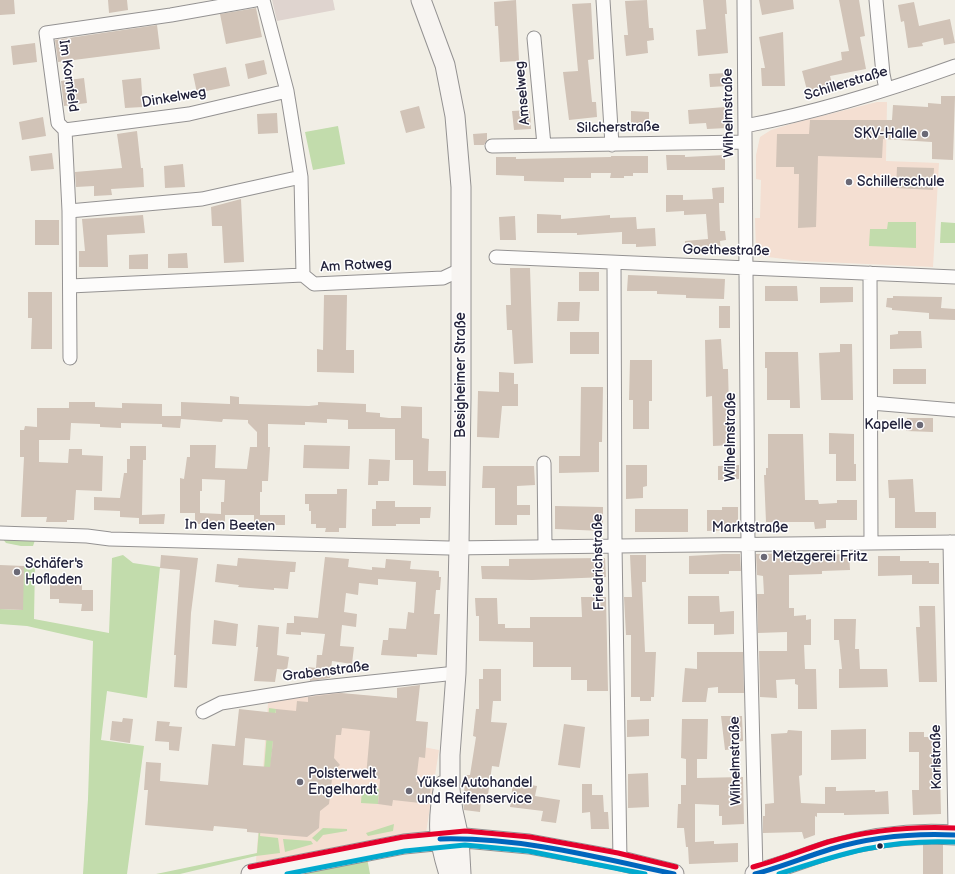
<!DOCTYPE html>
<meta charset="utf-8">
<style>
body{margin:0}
canvas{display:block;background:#f1eee5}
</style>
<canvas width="955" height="874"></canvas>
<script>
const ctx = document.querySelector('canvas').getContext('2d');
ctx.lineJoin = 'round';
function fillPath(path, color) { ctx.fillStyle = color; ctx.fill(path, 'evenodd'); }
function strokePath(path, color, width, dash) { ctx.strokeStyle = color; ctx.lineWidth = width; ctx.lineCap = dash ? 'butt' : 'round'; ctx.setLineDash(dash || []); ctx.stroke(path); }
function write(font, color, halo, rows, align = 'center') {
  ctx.font = font + ' "Balsamiq Sans",sans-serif'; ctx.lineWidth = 3; ctx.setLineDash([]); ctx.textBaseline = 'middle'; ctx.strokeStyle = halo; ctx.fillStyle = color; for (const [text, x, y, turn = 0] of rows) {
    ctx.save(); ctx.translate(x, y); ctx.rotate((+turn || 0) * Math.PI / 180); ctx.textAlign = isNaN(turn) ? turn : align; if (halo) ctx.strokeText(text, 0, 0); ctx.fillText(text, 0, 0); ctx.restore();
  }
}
fillPath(new Path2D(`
 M877 102H887L886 161 939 163 933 267 800 261 760 256 756 253 755 218H760L761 180 756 179V155L760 137 771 130 794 123Z
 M315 691 405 699 402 743 439 750 423 852 255 874 268 703 275 700 314 696Z`), '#f4dfd2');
fillPath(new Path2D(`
 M272 0H333L335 10 277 21Z`), '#dfd4cf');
fillPath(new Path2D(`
 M338 126 345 164 313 170 305 132Z
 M888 222H916V248L869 246 870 229H887Z
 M941 222 955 223V243H940Z
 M2 538 35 540 33 546H21L6 543Z
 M123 555 133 563 160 567 147 698 107 691 101 740 144 746 127 874H83L88 799 93 641 27 626 0 624V609L22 610 24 566 35 565 34 619 109 633 112 558Z
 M269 708 276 709 267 804H263L260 836 278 838 280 853 256 856 180 874H156L257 853Z
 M362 787 379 789 378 804 361 803Z
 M394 824 393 831 368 836 366 833Z
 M323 828 347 829V831L323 835 317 842 312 838Z
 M283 839 311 841 313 844 285 852Z
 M367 858 370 874H287Z`), '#c2dcac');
fillPath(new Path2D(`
 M0 0H14L15 14 0 15Z
 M108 0H127L128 10 109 13Z
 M516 0 519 61 500 62 498 26H495L494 2Z
 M647 0 649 28H653L654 40 647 41 648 53 626 56 624 35H628L625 1Z
 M703 0H726L727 14H725L728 53 698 56 696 30 706 29Z
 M759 0H793L794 9 762 15Z
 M839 0H859L865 36 860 37 866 69 830 76 833 87 808 94 802 71 842 60 841 52 849 51Z
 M914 2 919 26 950 19 955 43 944 45 943 38 922 43 923 46 908 48 904 21 901 22 898 5Z
 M591 3 594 59 588 60 592 102H596L597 117 569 120 563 72 578 71 572 4Z
 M256 8 262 37 226 44 220 14Z
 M157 25 160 49 58 62 55 40Z
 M783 32 785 86H762L761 68H765L759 37Z
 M35 43 37 62 13 65 11 46Z
 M264 60 267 74 248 79 245 64Z
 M226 67 230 86 197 93 193 74Z
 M726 73 727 86 710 87 709 74Z
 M84 78 87 103 64 106 61 81Z
 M141 78 143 107 125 108 122 80Z
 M941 96H955L953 160 932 159V142L883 139 882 158 818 156 816 227 798 228 799 174H794V167H776L777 134H809L810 120H892L893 105 928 107V103L941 104Z
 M419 106 425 128 406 133 400 111Z
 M725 107 727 128 707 129 706 123 689 124 688 110Z
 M530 110 531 129 514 130 512 111Z
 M631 111 649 112V128H631Z
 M277 113 278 133 258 134 257 114Z
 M43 117 46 136 22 140 19 122Z
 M137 131 141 168H143L144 187 111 189 112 195 94 196V186L76 187 75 172 122 168 117 134Z
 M487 133V140L484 145H474L473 134Z
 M52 153 54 169 31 171 29 156Z
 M666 155H685V157L725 155V170H667Z
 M611 156H648V173H633V176H624V178H610L611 173H591V178H564V182L524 181V176L496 175V157H516V159L611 157Z
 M183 164 185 187 165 188 164 166Z
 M897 167 934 168 933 190 896 188Z
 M724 187V203H719L720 231H725L726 240 720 241 721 253 685 254V241L708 239 706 214 684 215V211L666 212V195H683V200L713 199 712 188Z
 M241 199 244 262 224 263 222 226H212L211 207Z
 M537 214 561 215V219L610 215V218L636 217 637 229 655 228 656 246 636 247V244H622V232L577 235V233H537Z
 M143 215 145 233 107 235 108 267H79V251H85L82 219Z
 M515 216 516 240H500L499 217Z
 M35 220H59V245H35Z
 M187 253 188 268H168V254Z
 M148 254V269H129V255Z
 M510 268H530L533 363 514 364 512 330H507L506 305H511Z
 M579 272H599V291H579Z
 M628 275 725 279 724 299 686 298V295L657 294V291H627Z
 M765 286H797L798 301H765Z
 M820 287H853V302L820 303Z
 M28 292H52V349H31L32 318H28Z
 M324 295H347L346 350H354V373L317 372V349L323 350Z
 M893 296 942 297 941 308 955 309V320L929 319V313L892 310V308L886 307 887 298H893Z
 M558 302H580L579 321H557Z
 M719 306H730V328H719Z
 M898 331H921L922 348 890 349V335L898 334Z
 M570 332H599V354H570Z
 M721 339 723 369H728L729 410H732L733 445 713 446 712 396 706 397 705 340Z
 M840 344H852L853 400H821L819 353 840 352Z
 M765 352H798L800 408H790V400H767V368H765Z
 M630 360H652V401H649V429H633V400H629Z
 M893 369H926V384H893Z
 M499 372 514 373V384H518V406H502L499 438 477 437 478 391 499 392Z
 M581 387H603L602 442H599V472L559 473V456H580Z
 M230 396 239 397V404L309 406 318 405V402L366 404V412L380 413V417L389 418H401V406L422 407V438L429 439 428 471H446V486L413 485V460H395V429H348V420L327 419V423L305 422V425L268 424V447H270L268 481H262V492H260V515H285V525H254V515H225V524H195V513H180V478L184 479 187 457H190V445H216L215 468 247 469 250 447H257V432L248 423V420L223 419 222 422 181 419 180 428 162 427V416H181V402L230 404ZM202 479 225 480 224 502H221V514L200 513V491H202Z
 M69 402H95V407L122 408V403L162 404V424L121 423V428L100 427V424L71 423 70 440H39V462L68 463 69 449H82V455L103 456 102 491 76 490 74 520H67V522H46L47 517H21L24 457H20V430H24L25 426 37 427V408H69Z
 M907 418H933V432L906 431Z
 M829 433 854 434V464H856V481H836V454H829Z
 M768 434H803L805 500H818L819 504 837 503V500H857V520H826V528L815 529 814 522H766L764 475H766V468H768Z
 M304 445 350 446 349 469 303 468Z
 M130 446H146V460H143L142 515 165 514 164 524H139V518L120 517V511L94 510V497L120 498 124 473H127V459H130Z
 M369 459 390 460 389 481H378V485H368Z
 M626 465H647V486L643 487V498L626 499Z
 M739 465V479L718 480V466Z
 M483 466H534L535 485 517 486V505H530V515H517V525H495V488H482Z
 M913 479 915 512H936V528H895V498H889L888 480Z
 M337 489H347L346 528H339V532H325L326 528H316V524H311V511H309V504H305V494H337Z
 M376 501H395V507H431L430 518H420V524H396V526H372V509H376Z
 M555 506 603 507V531L555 529Z
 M722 507H738V530L707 531V510H722Z
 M635 509H688V532H635Z
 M822 553V555L849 554 850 570 822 571V574L789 575V608H794V616L806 615V620L811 619V645H804L805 669H816L817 709H798V685L795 684V679L776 680 777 698 760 697 759 651H787V632L758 633 757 594H764L763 576 757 575 756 554Z
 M723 554H740L741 571H729V574H689V556Z
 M161 555 198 558 191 613 187 688 174 687 176 655H174L180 570 160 568Z
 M630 555H646V582H642L645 652H656L654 697H651V701H640V697H631V635H626L624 597H632Z
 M878 556H900V561H929V563H939V584H912V575L878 576Z
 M325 557 349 559 348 567 372 570V567L385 568 386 559 411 561 410 569 439 571V577H441L440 590H436L434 614H440L437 655 417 654V657L381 655 383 640H388L389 628 406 629 408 612 414 613 416 582 378 579V585L359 583 358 595 346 593 344 612 357 614 356 627 342 625 340 646 354 647 352 664 332 661 330 678 310 681V678H307L308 667 316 668 317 655H322L325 634 301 632V635L286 634 287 623H294V616L318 618Z
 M238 558 296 562 295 572H290L288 589 274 588V590L238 587 239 585 215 582 217 564 237 566Z
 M605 558 606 577 532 580 482 579 481 566H509V559Z
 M0 565 24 566 23 610 0 609Z
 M50 581H68V585H82V590H93V611H81L82 604 59 603V599H50Z
 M688 596H719L720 612 734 611V634L714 635V624H688Z
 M581 597H606L608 691H587V680H571V667H533V642L479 641V616H476L475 598H497L498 624H505V628H530V617H582Z
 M919 606H935L937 682H919L916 627H920Z
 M834 619H856L855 649H859L860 669H887L888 687 839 688V669H842L839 640H834Z
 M214 620 238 624 236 646 212 644Z
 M258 625 279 627 277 655 289 657 287 670 277 669 275 682 254 681 258 647H256Z
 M697 652H743L744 693H718V687L708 688 706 702H682L685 668 697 669Z
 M483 669H501V701H493L491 722 507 723 499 767 492 766 488 795 485 794 484 800H481L480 812 464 810 463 801 466 775H470L476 737 473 736 476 709H479V679H483Z
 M420 685 416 721 428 722 425 758 419 757 416 782H423V786H431L429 804 393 800 392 806 378 804 380 779 366 777 370 731 342 728 341 735H336L334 758 340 765 333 771 329 804 320 811 319 828 307 837 247 832V829L214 826 213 831 145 825 148 790H144L146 762 161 763 160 781 208 785 212 744 235 746 239 709 276 713V709L296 711 297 701 308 702V697L341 693 397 698V688ZM245 738 273 741 270 767 243 765Z
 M721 716H742L743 741 734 742 735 749 725 750Z
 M123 718 133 719 130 743 110 740 112 721 122 722Z
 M649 719V736L627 737V720Z
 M682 719H708L707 759H697V778L743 777 744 824 722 825V816H719V805L695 804V842L714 841V844L738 843V862L689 864 688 847H686L684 828H677L678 804H681V785H686V759L681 758Z
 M157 721 170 722 169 726 182 727 179 751 169 750V742L155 741Z
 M564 724 585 727 580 768 558 765Z
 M866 729V759L831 760V730Z
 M788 730 802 731V775L799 776 801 803 825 804V787H836V791L875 790V792L888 791 889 814 844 815V813H817V817L815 816V835L804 839 802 832 763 833V816H765V804L774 803 771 734 787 733Z
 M909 732H924V737H941L940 773 941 814 913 815 912 790H919V752H909Z
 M648 773 649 807 628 808V774Z
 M513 782 537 786 535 796 560 800 556 823 541 821 543 811 510 807Z
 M582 784H592V795H603L604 812H608L609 829H591L590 812 582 813Z
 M923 845H943V874H923Z`), '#d1c3b7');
const street = new Path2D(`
 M263 0 287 91 301 177 303 275 314 284 443 278 462 269
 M603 0 612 145
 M744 0 748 544 756 874
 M876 0 883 74 886 89
 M534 38 544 145
 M745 126C817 112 886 91 955 66
 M65 130 189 114 287 91
 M492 146 745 142
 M69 211 202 199 301 177
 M496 257 955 277
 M614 263 615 545 620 861
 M870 273 871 543
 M70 286 303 275
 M70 358 69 211 65 130 58 123 46 33 171 15 255 0
 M871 403 955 410
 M544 463 545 545
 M0 533 87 536 110 539 449 548 955 542
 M950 542 955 830
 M203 712 221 703 314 688 456 673`);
const secondary = new Path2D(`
 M421 0 445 65 455 116 461 187V398L459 546 456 673 450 755V790L453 811 459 838 461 874
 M444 785C437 821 438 840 449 874
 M251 874 404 844 465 838 529 844 617 860 674 874
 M755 874C781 867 806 857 831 849 872 837 913 832 955 835`);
strokePath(street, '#949292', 15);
strokePath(secondary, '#949292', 21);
strokePath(street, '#fdfcfb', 13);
strokePath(secondary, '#f7f4f1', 19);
strokePath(new Path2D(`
 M440 839C520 837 596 857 674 874
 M755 874C781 867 805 857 831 849 871 837 913 833 955 835`), '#0065bd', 5);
strokePath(new Path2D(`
 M287 874 405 851 465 845 528 851 645 874
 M779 874C843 853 886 839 955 842`), '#00a9ce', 5);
strokePath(new Path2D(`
 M250 867 403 837 465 831 530 837 618 853 676 867
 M753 867C779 860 803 850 828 842 870 830 912 826 955 828`), '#e4002b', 5);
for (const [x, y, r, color] of [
 [925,134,4,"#6a6976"],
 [849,182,4,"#6a6976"],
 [920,425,4,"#6a6976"],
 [764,557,4,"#6a6976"],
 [17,572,4,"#6a6976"],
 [300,782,4,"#6a6976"],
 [409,791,4,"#6a6976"],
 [880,846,3.5,"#22223b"]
]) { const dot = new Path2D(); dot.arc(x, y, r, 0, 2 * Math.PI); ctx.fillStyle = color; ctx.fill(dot); strokePath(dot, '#fff', 1.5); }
write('14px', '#22223b', '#fff', [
 ["Im Kornfeld",68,76,82],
 ["Schillerstraße",846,84,-17],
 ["Amselweg",523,93,-95],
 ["Dinkelweg",174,98,-10],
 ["Wilhelmstraße",729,113,-91],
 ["Silcherstraße",618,128,-1],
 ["Goethestraße",726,251,1],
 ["Am Rotweg",356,266,-3],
 ["Besigheimer Straße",461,375,-90],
 ["Wilhelmstraße",731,437,-90],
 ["In den Beeten",230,526,1],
 ["Marktstraße",750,528],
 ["Friedrichstraße",599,562,-91],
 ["Grabenstraße",326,672,-7],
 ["Karlstraße",937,757,-91],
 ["Wilhelmstraße",736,761,-91]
]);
write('14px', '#22223b', '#fff', [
 ["SKV-Halle",917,134,"right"],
 ["Schillerschule",857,182],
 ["Kapelle",912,425,"right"],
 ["Metzgerei Fritz",772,557],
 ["Schäfer's",25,564],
 ["Hofladen",25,580],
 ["Polsterwelt",308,774],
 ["Engelhardt",308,790],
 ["Yüksel Autohandel",417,783],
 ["und Reifenservice",417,799]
], 'left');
</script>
